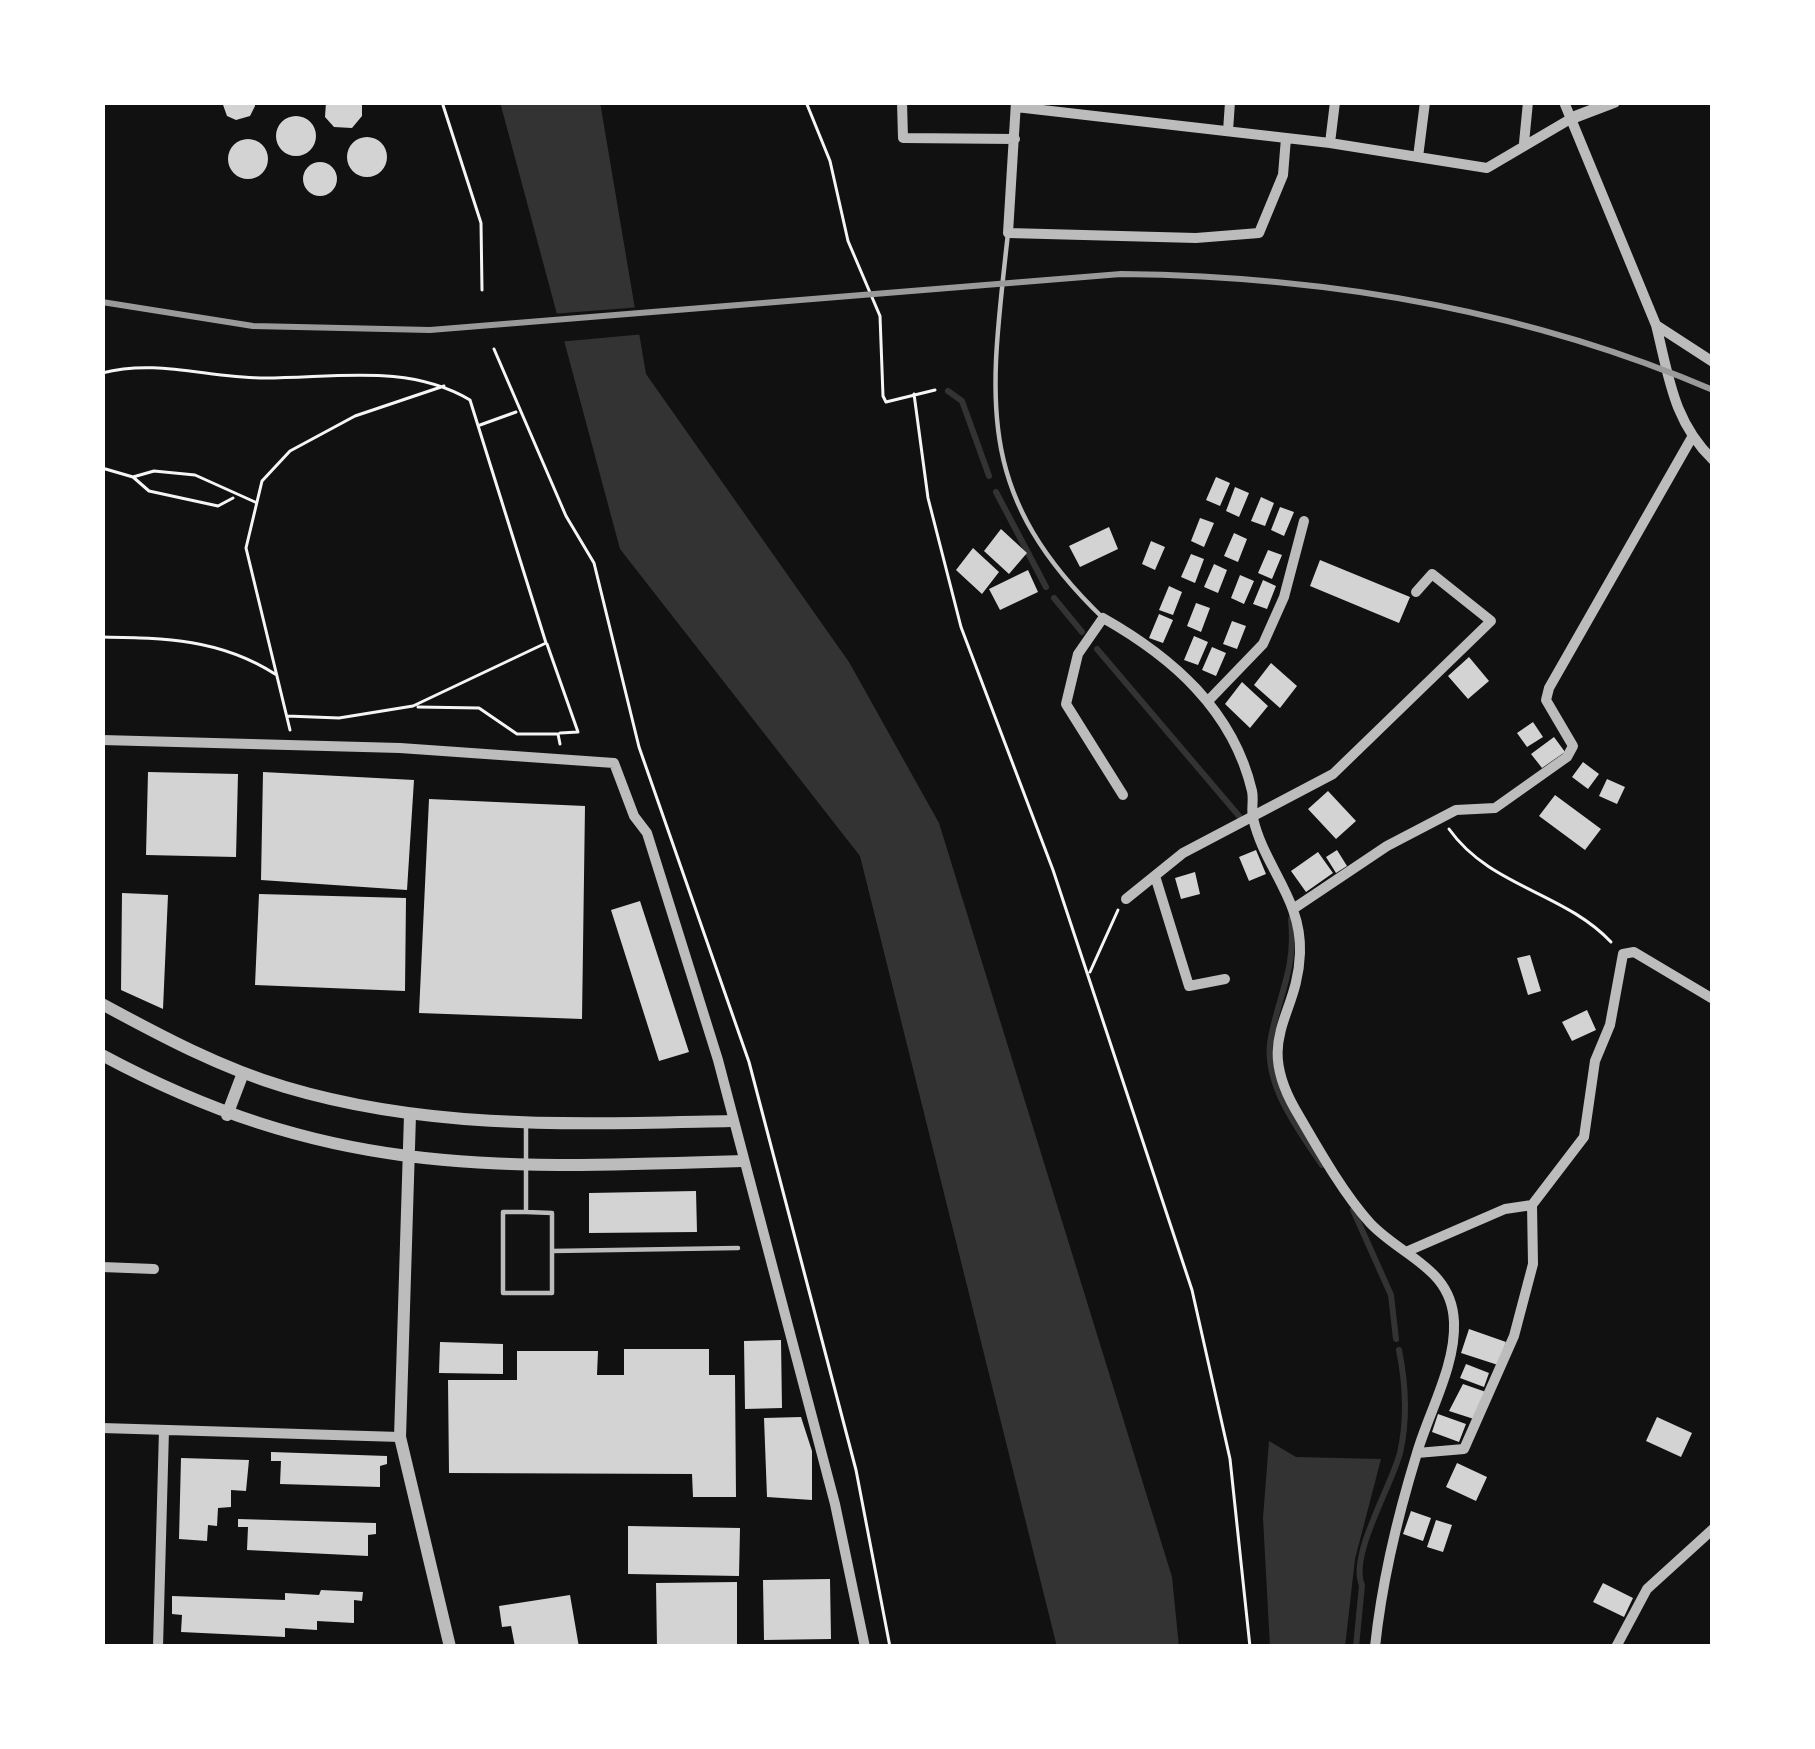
<!DOCTYPE html>
<style>
body{margin:0}
#map{position:relative;width:1815px;height:1749px;overflow:hidden;background:#111;font-family:"Public Sans",sans-serif}
canvas{display:block}
.frame{position:absolute;inset:0;border:105px solid #fff;pointer-events:none}
</style>
<div id="map">
<canvas width="1815" height="1749"></canvas>
<div class="frame"></div>
</div>
<script>
const ctx = document.querySelector('canvas').getContext('2d');
ctx.lineJoin = 'round';
function fillPath(path, color) { ctx.fillStyle = color; ctx.fill(path, 'evenodd'); }
function strokePath(path, color, width, dash) { ctx.strokeStyle = color; ctx.lineWidth = width; ctx.lineCap = dash ? 'butt' : 'round'; ctx.setLineDash(dash || []); ctx.stroke(path); }
fillPath(new Path2D(`
 M500 102H600L646 374 849 662 939 823 1172 1577 1179 1647H1057L860 856 620 549Z
 M1269 1441 1296 1457 1381 1459 1355 1559 1345 1647H1270L1263 1518Z`), '#333');
fillPath(new Path2D(`
 M641 307 645 334 558 342 551 314Z`), '#111');
strokePath(new Path2D(`
 M948 391 962 401 989 476
 M996 492 1046 587
 M1054 598 1082 632
 M1097 649 1239 816
 M1291 919C1296 969 1280 991 1271 1037 1262 1083 1298 1129 1322 1165
 M1353 1210 1391 1295 1396 1339
 M1356 1647 1362 1585C1349 1556 1391 1487 1400 1453 1408 1418 1406 1385 1399 1350`), '#333', 6);
fillPath(new Path2D(`
 M222 102H255V106L250 116 236 120 227 116Z
 M326 102H362V116L352 128 334 127 325 117Z
 M276 136a20 20 0 1 1 40 0a20 20 0 1 1-40 0Z
 M347 157a20 20 0 1 1 40 0a20 20 0 1 1-40 0Z
 M228 159a20 20 0 1 1 40 0a20 20 0 1 1-40 0Z
 M303 179a17 17 0 1 1 34 0a17 17 0 1 1-34 0Z
 M1216 477 1230 483 1220 506 1206 500Z
 M1235 487 1249 493 1239 517 1226 511Z
 M1261 497 1274 503 1265 526 1251 521Z
 M1280 507 1294 512 1284 536 1271 530Z
 M1200 518 1214 523 1204 547 1191 541Z
 M1109 527 1118 549 1080 567 1069 546Z
 M1001 529 1027 553 1009 574 984 551Z
 M1234 533 1247 539 1238 562 1224 556Z
 M1151 541 1165 547 1155 570 1142 564Z
 M973 548 999 572 982 594 956 570Z
 M1268 550 1282 555 1272 579 1258 573Z
 M1191 554 1204 559 1195 583 1181 577Z
 M1320 560 1410 597 1399 623 1310 586Z
 M1214 564 1227 570 1218 593 1204 587Z
 M1028 570 1038 592 1000 610 989 589Z
 M1240 575 1254 581 1244 604 1231 598Z
 M1263 580 1276 586 1267 609 1253 604Z
 M1169 586 1182 592 1173 615 1159 610Z
 M1196 603 1210 608 1201 632 1187 626Z
 M1159 614 1173 620 1163 643 1149 638Z
 M1232 621 1246 626 1237 649 1223 644Z
 M1194 636 1208 642 1198 665 1184 660Z
 M1212 647 1226 653 1216 676 1202 670Z
 M1469 657 1489 681 1468 699 1448 676Z
 M1271 663 1297 686 1280 708 1254 685Z
 M1242 682 1268 706 1250 728 1225 704Z
 M1533 722 1543 737 1527 747 1517 733Z
 M1554 737 1565 752 1542 768 1531 754Z
 M1583 762 1599 774 1588 789 1572 777Z
 M148 772 238 774 236 857 146 855Z
 M263 772 414 780 407 890 261 880Z
 M1607 779 1625 787 1617 804 1599 796Z
 M1328 791 1356 821 1336 839 1308 809Z
 M1555 795 1601 829 1585 850 1539 816Z
 M429 799 585 806 582 1019 419 1013Z
 M1256 850 1266 874 1249 881 1239 857Z
 M1337 850 1347 866 1336 873 1326 857Z
 M1318 852 1333 873 1306 892 1291 871Z
 M1195 872 1200 894 1181 899 1175 878Z
 M122 893 168 895 163 1009 121 990Z
 M259 894 406 898 405 991 255 985Z
 M640 901 689 1052 659 1061 611 910Z
 M1530 955 1541 991 1528 995 1517 958Z
 M1587 1010 1596 1030 1572 1041 1562 1022Z
 M696 1191 697 1232 589 1233V1193Z
 M1469 1329 1506 1342 1498 1365 1461 1353Z
 M781 1340 782 1408 745 1409 744 1341Z
 M440 1342 503 1344V1374L439 1373Z
 M624 1349H709V1375H735L736 1497H693L692 1474 449 1473 448 1380H517V1351H598L597 1375H624Z
 M1466 1364 1489 1373 1484 1387 1460 1378Z
 M1463 1384 1486 1392 1477 1420 1449 1411Z
 M1438 1414 1466 1424 1459 1442 1432 1432Z
 M801 1417 812 1451V1500L767 1497 764 1418Z
 M1657 1417 1692 1433 1681 1457 1646 1441Z
 M271 1452 387 1456V1464L380 1466V1487L280 1484 281 1461H271Z
 M181 1458 249 1460 246 1491 231 1490V1507L218 1508 217 1526 208 1525 207 1541 179 1539Z
 M1457 1463 1487 1477 1476 1501 1446 1487Z
 M1411 1511 1431 1518 1423 1541 1403 1534Z
 M238 1519 376 1523V1534L368 1535V1556L247 1550 248 1527H238Z
 M1436 1520 1452 1525 1443 1552 1427 1547Z
 M628 1526 740 1528 739 1576 628 1574Z
 M830 1579 831 1639 764 1640 763 1580Z
 M737 1582V1647H657L656 1583Z
 M1603 1583 1633 1598 1624 1617 1593 1602Z
 M321 1590 363 1592 362 1601 354 1600V1623L317 1621V1630L285 1628V1637L181 1632 182 1615 172 1614V1596L285 1600V1593L319 1595Z
 M570 1595 579 1647H515L511 1626 502 1627 499 1606Z`), '#d3d3d3');
strokePath(new Path2D(`
 M442 102 481 223 482 290
 M806 102 830 161 848 241 880 316 883 396 886 402 935 390
 M494 349 566 516 594 563 639 747 749 1062 856 1470 890 1647
 M102 373C156 359 205 377 260 378 330 379 406 362 470 400L546 643 413 706 339 718 287 716
 M914 394 928 498 961 627 1053 870 1192 1290 1230 1459 1250 1647
 M480 425 516 412
 M102 468 133 477 154 471 195 475 255 502
 M133 477 149 491 218 506 233 498
 M102 637C166 638 220 639 275 674
 M547 644 578 732 560 733
 M418 707 479 708 517 734H558L560 744
 M290 730 246 548 262 481 290 451 355 416 444 386
 M1449 829C1490 887 1564 892 1611 942
 M1090 972 1118 910`), '#f5f5f5', 3);
strokePath(new Path2D(`
 M1008 233C990 399 972 492 1103 618
 M526 1125V1212L552 1213V1293H503V1212H526
 M552 1251 738 1248`), '#bcbcbc', 4.5);
strokePath(new Path2D(`
 M902 102 903 138 1015 139
 M1016 102 1008 233 1196 238 1259 233 1283 175 1286 138
 M1564 102 1656 325 1713 362
 M1016 107 1330 143 1487 168 1572 118
 M1228 131 1230 102
 M1330 143 1335 102
 M1524 143 1528 102
 M1418 157 1425 102
 M1656 325C1669 377 1673 421 1713 460
 M1209 700 1263 644 1284 597 1304 521
 M102 740 400 748 614 763 634 816 647 833 718 1060 835 1504 865 1647
 M1123 795 1066 704 1078 654 1103 618C1172 657 1233 710 1252 791 1254 800 1251 809 1253 818 1264 867 1302 899 1300 953 1298 1017 1254 1037 1295 1109 1316 1145 1342 1192 1370 1223 1402 1257 1452 1268 1454 1322 1456 1365 1429 1412 1417 1453 1397 1518 1382 1580 1375 1647
 M1155 876 1189 986 1225 979
 M1126 899 1183 853 1333 774 1491 621 1432 574 1416 592
 M1296 907 1387 846 1456 810 1495 808 1567 757 1573 746 1546 700 1549 688 1691 439
 M1408 1251 1505 1209 1532 1205
 M102 1267 154 1269
 M102 1428 400 1437
 M1417 1453 1464 1449 1514 1336 1533 1264 1532 1205 1584 1137 1595 1061 1610 1025 1623 954 1634 952 1713 999
 M158 1647 164 1430
 M1616 1647 1647 1589 1713 1529`), '#bcbcbc', 10);
strokePath(new Path2D(`
 M1572 118 1614 102
 M102 1004C161 1036 221 1068 285 1087 432 1131 580 1124 731 1121
 M102 1055C329 1177 493 1169 742 1161
 M227 1115 243 1073
 M410 1115 400 1437 450 1647`), '#bcbcbc', 12);
strokePath(new Path2D(`
 M102 302 253 326 430 330 1121 274C1325 276 1524 309 1713 390`), '#9a9a9a', 6);
</script>
